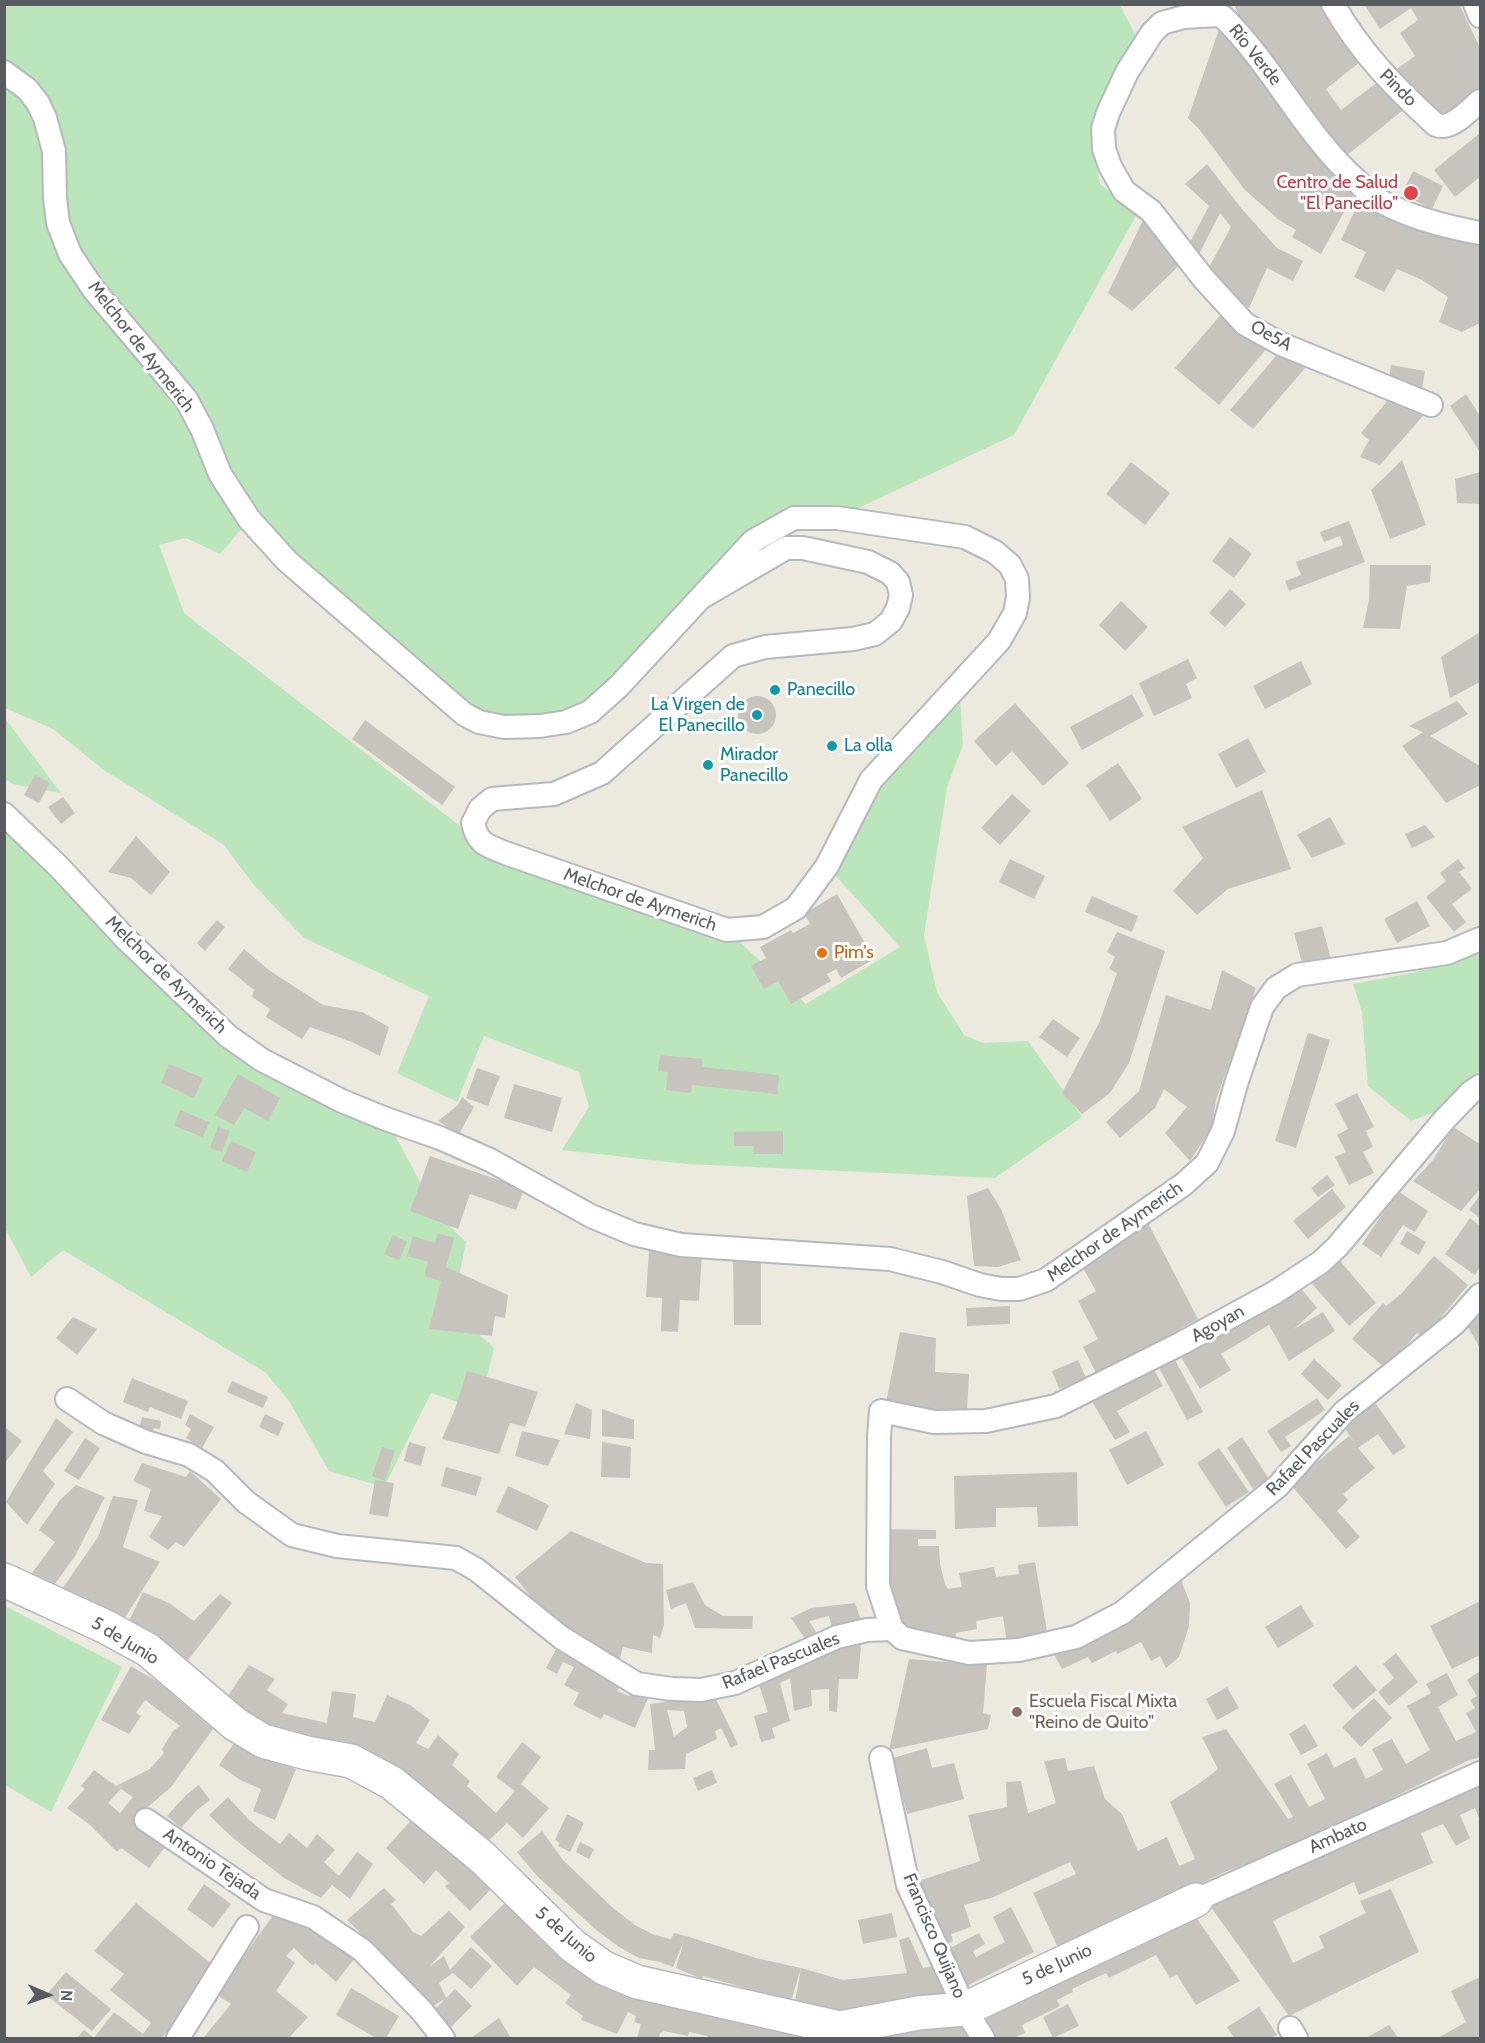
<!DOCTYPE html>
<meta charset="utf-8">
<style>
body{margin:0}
#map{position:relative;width:1485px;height:2043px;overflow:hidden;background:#ece9df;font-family:Cabin,sans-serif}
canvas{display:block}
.frame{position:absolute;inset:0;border:6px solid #585c61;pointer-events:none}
.north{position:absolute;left:18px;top:1965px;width:60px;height:60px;-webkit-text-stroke:4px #fff;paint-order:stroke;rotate:92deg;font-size:16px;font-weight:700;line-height:24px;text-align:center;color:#585c61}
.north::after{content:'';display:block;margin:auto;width:21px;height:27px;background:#585c61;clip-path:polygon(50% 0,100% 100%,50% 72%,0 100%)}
</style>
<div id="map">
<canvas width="1485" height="2043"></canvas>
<div class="frame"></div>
<div class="north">N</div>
</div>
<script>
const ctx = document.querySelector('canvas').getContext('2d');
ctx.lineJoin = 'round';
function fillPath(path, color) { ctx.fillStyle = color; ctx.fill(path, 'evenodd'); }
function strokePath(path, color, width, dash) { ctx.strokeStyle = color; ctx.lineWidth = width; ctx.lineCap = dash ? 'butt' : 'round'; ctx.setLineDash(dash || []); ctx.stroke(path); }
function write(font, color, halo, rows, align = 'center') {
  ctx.font = font + ' Cabin,sans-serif'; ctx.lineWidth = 6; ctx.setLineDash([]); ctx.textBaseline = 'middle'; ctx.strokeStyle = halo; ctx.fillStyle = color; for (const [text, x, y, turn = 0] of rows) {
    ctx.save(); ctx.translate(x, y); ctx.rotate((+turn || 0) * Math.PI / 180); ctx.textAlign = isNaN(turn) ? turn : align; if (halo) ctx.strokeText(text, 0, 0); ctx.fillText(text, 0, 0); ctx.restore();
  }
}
fillPath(new Path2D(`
 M4 5H1120L1136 36 1090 127 1100 184 1137 214 1014 435 837 518 753 541 590 712 479 722 249 520 220 554 186 538 159 545 184 613 482 843 727 930 806 1004 900 947 827 866 871 780 959 682 963 745 947 787 924 935 937 992 964 1035 983 1043 1028 1041 1082 1117 995 1178 687 1164 562 1150 589 1107 579 1072 484 1036 457 1102 397 1073 429 996 304 938 253 884 224 845 104 770 53 729 5 708Z
 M4 717 61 793 13 784 5 779Z
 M5 815 228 1036 386 1119 438 1215 466 1242 452 1310 494 1348 479 1409 431 1393 384 1487 329 1471 289 1401 265 1372 63 1250 31 1277 5 1228Z
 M1480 951V1070L1440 1110 1411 1121 1368 1086 1362 1012 1353 984 1417 972 1473 955Z
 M5 1606 122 1667 51 1812 5 1785Z`), '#bbe5bb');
fillPath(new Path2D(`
 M1234 4H1328L1360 62 1326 89 1341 110 1380 80 1407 107 1346 156 1319 130 1240 19Z
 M1364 4H1459L1480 48V90L1444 118 1391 73 1415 56 1400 33 1418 20 1411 8 1380 29Z
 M1222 21 1357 188 1321 254 1292 237 1296 230 1279 220 1245 190 1199 129 1188 118Z
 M1480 133V177L1455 197 1434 170Z
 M1207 164 1241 208 1277 248 1303 261 1293 281 1267 268 1249 308 1207 271 1231 227 1220 213 1198 256 1187 248 1209 206 1185 184Z
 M1413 171 1443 186 1432 209 1402 194Z
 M1363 193 1443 233 1480 245V323L1462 332 1439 322 1448 297 1422 280 1397 269 1384 292 1354 277 1366 252 1341 240Z
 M1144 218 1185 260 1132 311 1108 293Z
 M1224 311 1267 348 1219 405 1175 368Z
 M1282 349 1305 368 1253 429 1230 410Z
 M1391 365 1425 371 1422 389 1388 383Z
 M1466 394 1480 416V452L1450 406Z
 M1392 395 1429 409 1380 465 1360 457 1369 440 1361 433Z
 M1402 460 1426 525 1390 539 1371 490Z
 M1131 462 1170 493 1145 525 1106 494Z
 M1480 472V504L1457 503 1455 479Z
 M1349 521 1365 562 1289 591 1285 581 1301 575 1296 562 1343 545 1340 536 1324 542 1320 532Z
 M1230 537 1252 554 1234 578 1212 561Z
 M1370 565H1431L1430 582 1407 586 1400 629 1363 628 1369 600Z
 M1230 589 1246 604 1225 627 1209 613Z
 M1121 601 1148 627 1125 651 1099 625Z
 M1480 632V682L1450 698 1441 657Z
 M1188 659 1197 678 1186 684 1192 698 1154 716 1139 683Z
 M1301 661 1312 684 1265 709 1253 686Z
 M1132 694 1144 716 1082 750 1070 727Z
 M738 715a19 19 0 1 1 38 0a19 19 0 1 1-38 0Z
 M1457 701 1468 714 1430 736 1480 766V785L1446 803 1402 746 1423 732 1409 726Z
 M1015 703 1069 763 1043 786 1012 751 996 766 974 741Z
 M365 720 455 787 442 805 352 739Z
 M1248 738 1266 772 1236 788 1218 754Z
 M1118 763 1142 799 1110 821 1086 785Z
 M35 775 50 783 39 803 24 795Z
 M1262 790 1291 869 1228 889 1197 915 1173 891 1203 858 1182 827Z
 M1012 794 1031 811 1000 845 981 828Z
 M63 797 75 813 61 824 48 807Z
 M1330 817 1345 844 1312 858 1297 835Z
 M1425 825 1435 837 1412 848 1405 834Z
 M136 836 170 872 151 895 131 878 108 872Z
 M1010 859 1045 876 1034 899 999 882Z
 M1458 859 1465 868 1459 872 1472 889 1452 904 1466 922 1454 932 1426 897 1446 881 1440 873Z
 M837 894 874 959 841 978 836 969 827 974 831 981 791 1004 778 981 764 989 751 966 766 958 760 947 791 930 793 933 810 924 804 914Z
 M1092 896 1138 916 1132 932 1085 912Z
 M1417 901 1430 926 1397 943 1384 919Z
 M217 920 225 927 205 951 197 943Z
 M1322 926 1331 959 1303 966 1294 933Z
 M1117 932 1165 951 1129 1063 1110 1093 1082 1114 1062 1093 1099 1023 1117 973 1109 969 1115 957 1107 952Z
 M244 949 270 971 323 1005 362 1012 389 1027 380 1056 352 1042 310 1027 302 1039 266 1017 270 1009 252 997 254 990 228 969Z
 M1222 970 1256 988 1216 1100 1212 1127 1190 1161 1165 1133 1187 1107 1164 1089 1155 1108 1120 1138 1106 1122 1139 1091 1166 995 1211 1010Z
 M1053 1019 1080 1038 1067 1057 1039 1037Z
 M1308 1033 1330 1040 1296 1148 1275 1141Z
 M660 1055 702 1059V1067L779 1075 777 1094 692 1085 691 1093 666 1090 668 1072 658 1071Z
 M169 1064 203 1078 194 1098 161 1083Z
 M477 1068 500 1076 488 1106 466 1098Z
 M238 1074 280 1098 268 1121 244 1108 234 1125 215 1115Z
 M514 1084 562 1098 552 1132 504 1118Z
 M1357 1093 1374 1127 1366 1131 1373 1147 1363 1152 1374 1173 1349 1185 1335 1157 1346 1152 1337 1135 1348 1129 1335 1104Z
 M462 1097 474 1107 459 1134 438 1121 458 1105Z
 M180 1110 209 1122 203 1137 174 1126Z
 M218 1127 230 1131 222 1152 210 1148Z
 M1453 1127 1480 1144V1189L1461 1211 1413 1181 1433 1160Z
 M783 1131V1154H754L753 1146H734V1132Z
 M231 1141 256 1152 247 1172 222 1161Z
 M430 1156 524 1189 516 1210 470 1194 458 1229 410 1211Z
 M1327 1175 1335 1185 1318 1197 1311 1188Z
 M988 1188 1001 1209 1021 1260 998 1267 974 1266 967 1196Z
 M1332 1189 1346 1207 1308 1239 1293 1221Z
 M1398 1191 1428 1211 1415 1232 1403 1225 1381 1257 1362 1244Z
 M1480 1195V1218L1469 1210Z
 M1470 1218 1480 1226V1266L1475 1275 1445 1254Z
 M1148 1223 1198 1319 1097 1375 1083 1347 1098 1339 1078 1301 1096 1291 1079 1261Z
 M1407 1231 1426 1242 1419 1255 1400 1244Z
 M438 1233 454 1238 446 1267 508 1295 505 1318 495 1316 492 1336 429 1329 441 1281 424 1276 428 1262 407 1256 413 1236 435 1243Z
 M393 1235 407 1242 399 1260 384 1254Z
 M649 1250 702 1253 699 1301 680 1300 678 1332 661 1331 662 1298 646 1297Z
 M1334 1254 1376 1303 1349 1326 1307 1278Z
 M1434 1256 1468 1285 1424 1338 1417 1333 1386 1369 1352 1339 1383 1303 1386 1306 1401 1294Z
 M761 1257V1325H734L733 1258Z
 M1295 1281 1317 1308 1294 1329 1323 1312 1335 1331 1289 1361 1269 1325 1221 1354 1231 1370 1200 1389 1178 1352Z
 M1010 1306V1324L967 1326 966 1308Z
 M1480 1310V1348L1465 1322Z
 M73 1317 97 1329 77 1355 56 1338Z
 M900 1332 936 1338 935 1372 969 1374 967 1410 934 1411 885 1408Z
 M1174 1358 1203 1412 1187 1420 1158 1366Z
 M1314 1359 1342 1385 1328 1400 1301 1374Z
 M1078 1360 1086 1378 1059 1389 1052 1371Z
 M1152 1366 1163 1386 1117 1411 1130 1432 1115 1440 1091 1400Z
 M467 1371 538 1392 525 1427 510 1423 499 1454 442 1439 455 1409Z
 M132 1378 188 1401 181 1419 150 1407 148 1412 123 1402Z
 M232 1381 268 1397 263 1408 227 1392Z
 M1317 1398 1325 1410 1285 1437 1291 1446 1281 1452 1267 1431Z
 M1374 1401 1406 1447 1393 1455 1378 1434 1358 1448 1375 1468 1343 1494 1348 1500 1337 1511 1360 1537 1346 1549 1290 1484 1349 1436 1356 1445 1342 1424Z
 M576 1403 592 1410 590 1439 564 1434Z
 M602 1409 634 1420V1439L602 1436Z
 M190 1414 214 1427 202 1448 186 1438 191 1429 185 1425Z
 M265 1414 284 1423 278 1436 259 1427Z
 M142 1417 161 1421 160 1429 154 1428 148 1451 135 1448Z
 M56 1418 73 1432 43 1471 55 1484 27 1525 6 1502Z
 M4 1426 22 1441 4 1464Z
 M522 1431 560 1440 548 1466 515 1456Z
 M1146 1431 1164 1465 1127 1485 1109 1450Z
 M1242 1437 1269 1479 1253 1489 1227 1448Z
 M85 1438 100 1448 79 1480 64 1471Z
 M409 1442 426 1447 421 1466 404 1461Z
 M602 1442 631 1447 630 1478 601 1477Z
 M382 1447 395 1451 385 1481 372 1476Z
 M1219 1448 1249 1492 1226 1507 1197 1463Z
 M142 1463 186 1477 190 1471 221 1499 184 1547 176 1542 168 1550 149 1537 162 1516 144 1511 151 1489 133 1481Z
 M446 1467 482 1477 476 1496 441 1486Z
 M1077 1472 1078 1526 1038 1527 1037 1507 996 1508V1527L955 1529 954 1476Z
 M375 1480 394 1483 388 1517 369 1514Z
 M76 1485 105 1497 75 1556 49 1592 26 1581 55 1542 39 1530 60 1500Z
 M508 1486 549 1505 537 1531 496 1512Z
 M113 1496 138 1500 123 1547 160 1562 121 1624 60 1592 98 1537Z
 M880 1529 936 1530V1539H918V1546H939L940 1564 945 1584 948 1589 962 1587 959 1573 994 1567 996 1577 1019 1574 1018 1565 1035 1562 1048 1637 1007 1643 1003 1616 976 1621 977 1629 956 1633 954 1646 901 1640 881 1613Z
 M571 1531 646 1563 663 1564 664 1625 660 1638 653 1635 652 1653 623 1647 618 1665 556 1627 515 1577Z
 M1179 1575 1190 1603 1189 1626 1179 1657 1166 1668 1160 1656 1151 1661 1141 1642 1117 1654 1116 1651 1092 1663 1088 1657 1062 1669 1052 1651Z
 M693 1582 705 1605 723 1616H753L752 1629 695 1628 686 1603 671 1609 666 1590Z
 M143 1592 169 1603 194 1621 220 1594 232 1603 182 1668 125 1629Z
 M1480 1601V1655L1452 1669 1430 1626Z
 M855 1603 861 1620 832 1628 829 1616 809 1621 816 1632 806 1640 791 1618 811 1608Z
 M1301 1605 1314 1626 1278 1648 1265 1627Z
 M862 1636 858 1679H839L837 1712 829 1711V1689L811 1690 812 1706 794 1711 790 1678 780 1683 790 1721 772 1728 775 1738 761 1742 754 1716 768 1712 756 1676Z
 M559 1644 623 1681 617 1691 629 1696 633 1686 650 1694 635 1728 604 1714 601 1719 573 1705 579 1693 564 1685 574 1667 563 1662 557 1674 546 1668Z
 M1396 1653 1418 1682 1389 1706 1378 1692 1394 1678 1383 1664Z
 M909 1659 987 1665 983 1713 991 1715 988 1729 889 1750Z
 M249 1665 275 1679 267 1690 288 1704 282 1713 327 1723 332 1691 356 1694 353 1717 375 1722 387 1695 410 1705 430 1720 416 1743 428 1749 438 1735 459 1754 452 1765 470 1781 467 1786 496 1813 515 1791 496 1777 522 1742 541 1757 521 1784 549 1808 523 1838 507 1823 482 1847 223 1703Z
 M1356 1665 1377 1690 1353 1710 1332 1685Z
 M131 1666 158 1682 213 1729 171 1787 148 1807 135 1824 165 1847 149 1868 121 1848 117 1852 89 1824 67 1808 85 1789 81 1786 94 1770 116 1786 150 1769 164 1753 162 1749 173 1731 180 1726 145 1700 136 1713 141 1716 129 1734 101 1720ZM121 1789 133 1797 120 1813 108 1803Z
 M1480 1671V1757L1467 1761 1305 1841 1225 1872 1059 1950 1033 1893 1076 1874 1070 1862 991 1898 964 1905 971 1927 951 1934 953 1941 941 1947 918 1881 980 1861 968 1815 1007 1807 1006 1782 1021 1781 1028 1813 1056 1803 1044 1761 1065 1758 1068 1771 1094 1766 1105 1799 1122 1814 1138 1851 1167 1837 1179 1866 1195 1859 1170 1802 1200 1783 1218 1769 1202 1737 1226 1729 1288 1819 1293 1817 1274 1784 1291 1775 1309 1807 1325 1799 1307 1764 1327 1753 1334 1768 1355 1757 1366 1779 1383 1770 1372 1749 1392 1739 1406 1764 1430 1750 1407 1706 1431 1693 1426 1684 1447 1673 1458 1695 1438 1707 1456 1741 1476 1732 1466 1713 1475 1708 1470 1700 1477 1696 1467 1680Z
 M1227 1687 1239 1708 1217 1720 1206 1699Z
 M663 1693 714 1695 738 1744 731 1748 721 1728 715 1731 717 1739 686 1754 685 1769 648 1770 649 1750H655L650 1704 665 1702ZM667 1710 684 1711 687 1727 674 1737Z
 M1374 1698 1392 1718 1361 1747 1342 1727Z
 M1305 1724 1318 1746 1301 1755 1289 1734Z
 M239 1736 275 1761 296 1769 275 1820 253 1811 261 1789 240 1780 219 1765Z
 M927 1748 932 1768 954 1763 964 1799 907 1814 893 1758Z
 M712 1770 717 1783 698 1791 693 1778Z
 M1480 1781V1820L1475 1808 1460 1815 1470 1838 1456 1846 1443 1824 1421 1833 1433 1863 1359 1895 1354 1882 1273 1921 1293 1963 1324 1948 1319 1936 1366 1913 1360 1901 1391 1889 1419 1952 1289 2016 1208 1903Z
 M199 1785 210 1800 198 1809 181 1828 167 1816 186 1795Z
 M228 1797 249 1820 280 1844 289 1833 307 1848 317 1834 335 1850 324 1862 339 1876 357 1852 373 1864 350 1899 332 1885 321 1898 284 1878 233 1838 209 1815Z
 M567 1814 584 1823 570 1852 558 1846 560 1843 555 1840Z
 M415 1816 493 1887 470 1911 445 1886 449 1883 436 1870 424 1884 386 1848Z
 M542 1831 563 1860 613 1908 635 1925 654 1935 671 1939 674 1933 686 1936 756 1958 801 1968 843 1980 907 1973 899 1940 909 1937 923 1968 941 1964 952 1993 852 2014 795 2002 801 1968 791 2001 703 1976 702 1979 676 1968 684 1941 673 1967 660 1962 639 1958 619 1947 595 1929 538 1877 517 1852Z
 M580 1842 594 1849 589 1859 576 1852Z
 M204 1884 231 1904 213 1928 187 1909Z
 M384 1888 396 1900 391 1904 413 1932 421 1936 449 1911 465 1927 429 1967 444 1956 450 1970 471 1947 492 1966 471 1989 453 1973 439 1983 446 1998 424 2012 372 1944 347 1920Z
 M506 1902 528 1924 824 2038H707L708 2036 689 2032 688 2036 664 2031 660 2033 659 2038H637L641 2024 634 2022 636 2016 628 2012 617 2034 581 2020 583 2016 565 2003 571 1995 534 1967 517 1986 470 1937Z
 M136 1903 218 1969 162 2038H77L84 2030 94 2038 114 2012 143 2034 151 2023 110 1990 124 1974 94 1951Z
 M1011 1907 1034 1952 965 1987 946 1950 979 1933 985 1944 973 1951 976 1957 1005 1942 993 1917Z
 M277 1910 314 1923 355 1958 336 1982 315 1963 313 1966 294 1948 286 1956 295 1963 276 1991 308 2017 289 2038H206L204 2037 231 2004 216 1994Z
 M892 1913 897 1937 863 1944 858 1920Z
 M1193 1913 1240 1981 1196 2005 1177 1975 1170 1978 1156 1955 1109 1978 1106 1973 1072 1989 1073 1992 1057 2000 1060 2006 1022 2025 1025 2033 1013 2038H991L977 2015Z
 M66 1972 111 2009 92 2031 46 1995Z
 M1480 1977V2038H1438L1466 2022 1451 1991Z
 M351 1988 399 2016 386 2038H376L336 2015Z
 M455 1989 472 2006 449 2029 432 2012Z
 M1068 2004 1079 2026 1053 2038 1043 2017Z
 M1259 2007 1277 2035 1271 2038H1234L1227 2027Z
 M499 2018 511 2038H471Z
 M964 2020 976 2038H842Z
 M1389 2025 1398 2038H1366Z`), '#c7c4bd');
const street = new Path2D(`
 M1333 4C1360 52 1396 89 1436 125 1451 131 1469 110 1480 101
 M1475 4 1480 16
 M4 72 27 89 38 103 45 118 54 151 55 198 58 223 70 254 94 290 186 399 202 429 220 474 249 519 287 561 464 714 479 722 504 727 540 726 566 722 590 712 619 686 753 541 794 518H837L965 537 995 552 1010 565 1017 579 1018 597 1015 613 999 641 871 780 827 866 796 908 763 927 727 930 508 854C489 846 478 846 473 823L480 809 492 799 554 794 602 773 733 656 765 647 853 639 875 634 891 621 898 608 901 595 898 582 890 573 868 562 803 548H786L702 597
 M1431 405 1281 344 1245 324 1203 278 1151 211 1124 191 1110 166 1104 149 1103 129 1108 113 1127 72 1152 33 1162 23 1184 17 1219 15 1223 17C1273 66 1304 133 1356 180 1363 187 1371 197 1380 201 1411 218 1447 227 1480 233
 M4 814 59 867 125 938 228 1036 262 1060 342 1101 386 1119 440 1138 490 1160 591 1216 634 1234 681 1245 890 1259 942 1272 980 1285 1001 1289H1019L1046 1280 1184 1184 1207 1163 1223 1131 1236 1084 1262 1007 1276 988 1297 975 1447 953 1480 939
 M67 1399 103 1423 146 1442 189 1455 215 1471 246 1502 292 1535 337 1546 456 1558 477 1570 562 1638 637 1684 672 1689 701 1690 735 1683 837 1637 867 1630 892 1629 902 1638 969 1653 1019 1650 1076 1637 1122 1613 1278 1486 1344 1412 1454 1324 1480 1295
 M892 1629 878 1586 879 1437 881 1411 934 1422 986 1421 1056 1406 1182 1343 1274 1293 1321 1262 1337 1247 1445 1119 1470 1093 1480 1086
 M881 1758 908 1885 965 2009 983 2038
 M146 1820 264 1900 313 1917 362 1950 422 2011 443 2038
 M1196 1900 1480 1773
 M1290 2028 1296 2038
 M178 2038 247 1927`);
const secondary = new Path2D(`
 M4 1580 106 1627 148 1650 235 1724 263 1741 307 1753 351 1761 392 1783 482 1857 573 1946 604 1968 637 1982 840 2028 918 2013 965 2009 1196 1900`);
strokePath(street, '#b5b8bd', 26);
strokePath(secondary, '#b5b9bf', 36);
strokePath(street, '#fff', 22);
strokePath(secondary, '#fff', 33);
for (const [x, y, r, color] of [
 [1411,193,8,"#e0444e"],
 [775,690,6,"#0f9aa8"],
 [757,715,6,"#0f9aa8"],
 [832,746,6,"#0f9aa8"],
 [708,765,6,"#0f9aa8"],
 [822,953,6,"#e8710a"],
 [1017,1712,6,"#8d6e63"]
]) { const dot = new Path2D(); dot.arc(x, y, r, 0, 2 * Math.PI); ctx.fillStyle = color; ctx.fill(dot); strokePath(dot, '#fff', 2); }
write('18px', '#585c61', '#fff', [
 ["Río Verde",1255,55,51],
 ["Pindo",1398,88,45],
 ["Oe5A",1271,336,29],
 ["Melchor de Aymerich",141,347,52],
 ["Melchor de Aymerich",640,900,19],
 ["Melchor de Aymerich",166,975,44],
 ["Melchor de Aymerich",1115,1232,-35],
 ["Agoyan",1218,1324,-29],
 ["Rafael Pascuales",1313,1448,-46],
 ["5 de Junio",125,1641,31],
 ["Rafael Pascuales",781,1661,-22],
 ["Ambato",1338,1836,-24],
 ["Antonio Tejada",212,1864,34],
 ["5 de Junio",566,1935,41],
 ["Francisco Quijano",934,1936,67],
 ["5 de Junio",1057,1965,-25]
]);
write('18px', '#be3a42', '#fff', [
 ["Centro de Salud",1398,183],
 ["\"El Panecillo\"",1398,204]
], 'right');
write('18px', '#0d838f', '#fff', [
 ["Panecillo",787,690],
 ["La Virgen de",745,705,"right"],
 ["El Panecillo",745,726,"right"],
 ["La olla",844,746],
 ["Mirador",720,755],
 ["Panecillo",720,776]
], 'left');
write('18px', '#c56008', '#fff', [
 ["Pim's",834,953]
], 'left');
write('18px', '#785e54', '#fff', [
 ["Escuela Fiscal Mixta",1029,1702],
 ["\"Reino de Quito\"",1029,1723]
], 'left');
</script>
